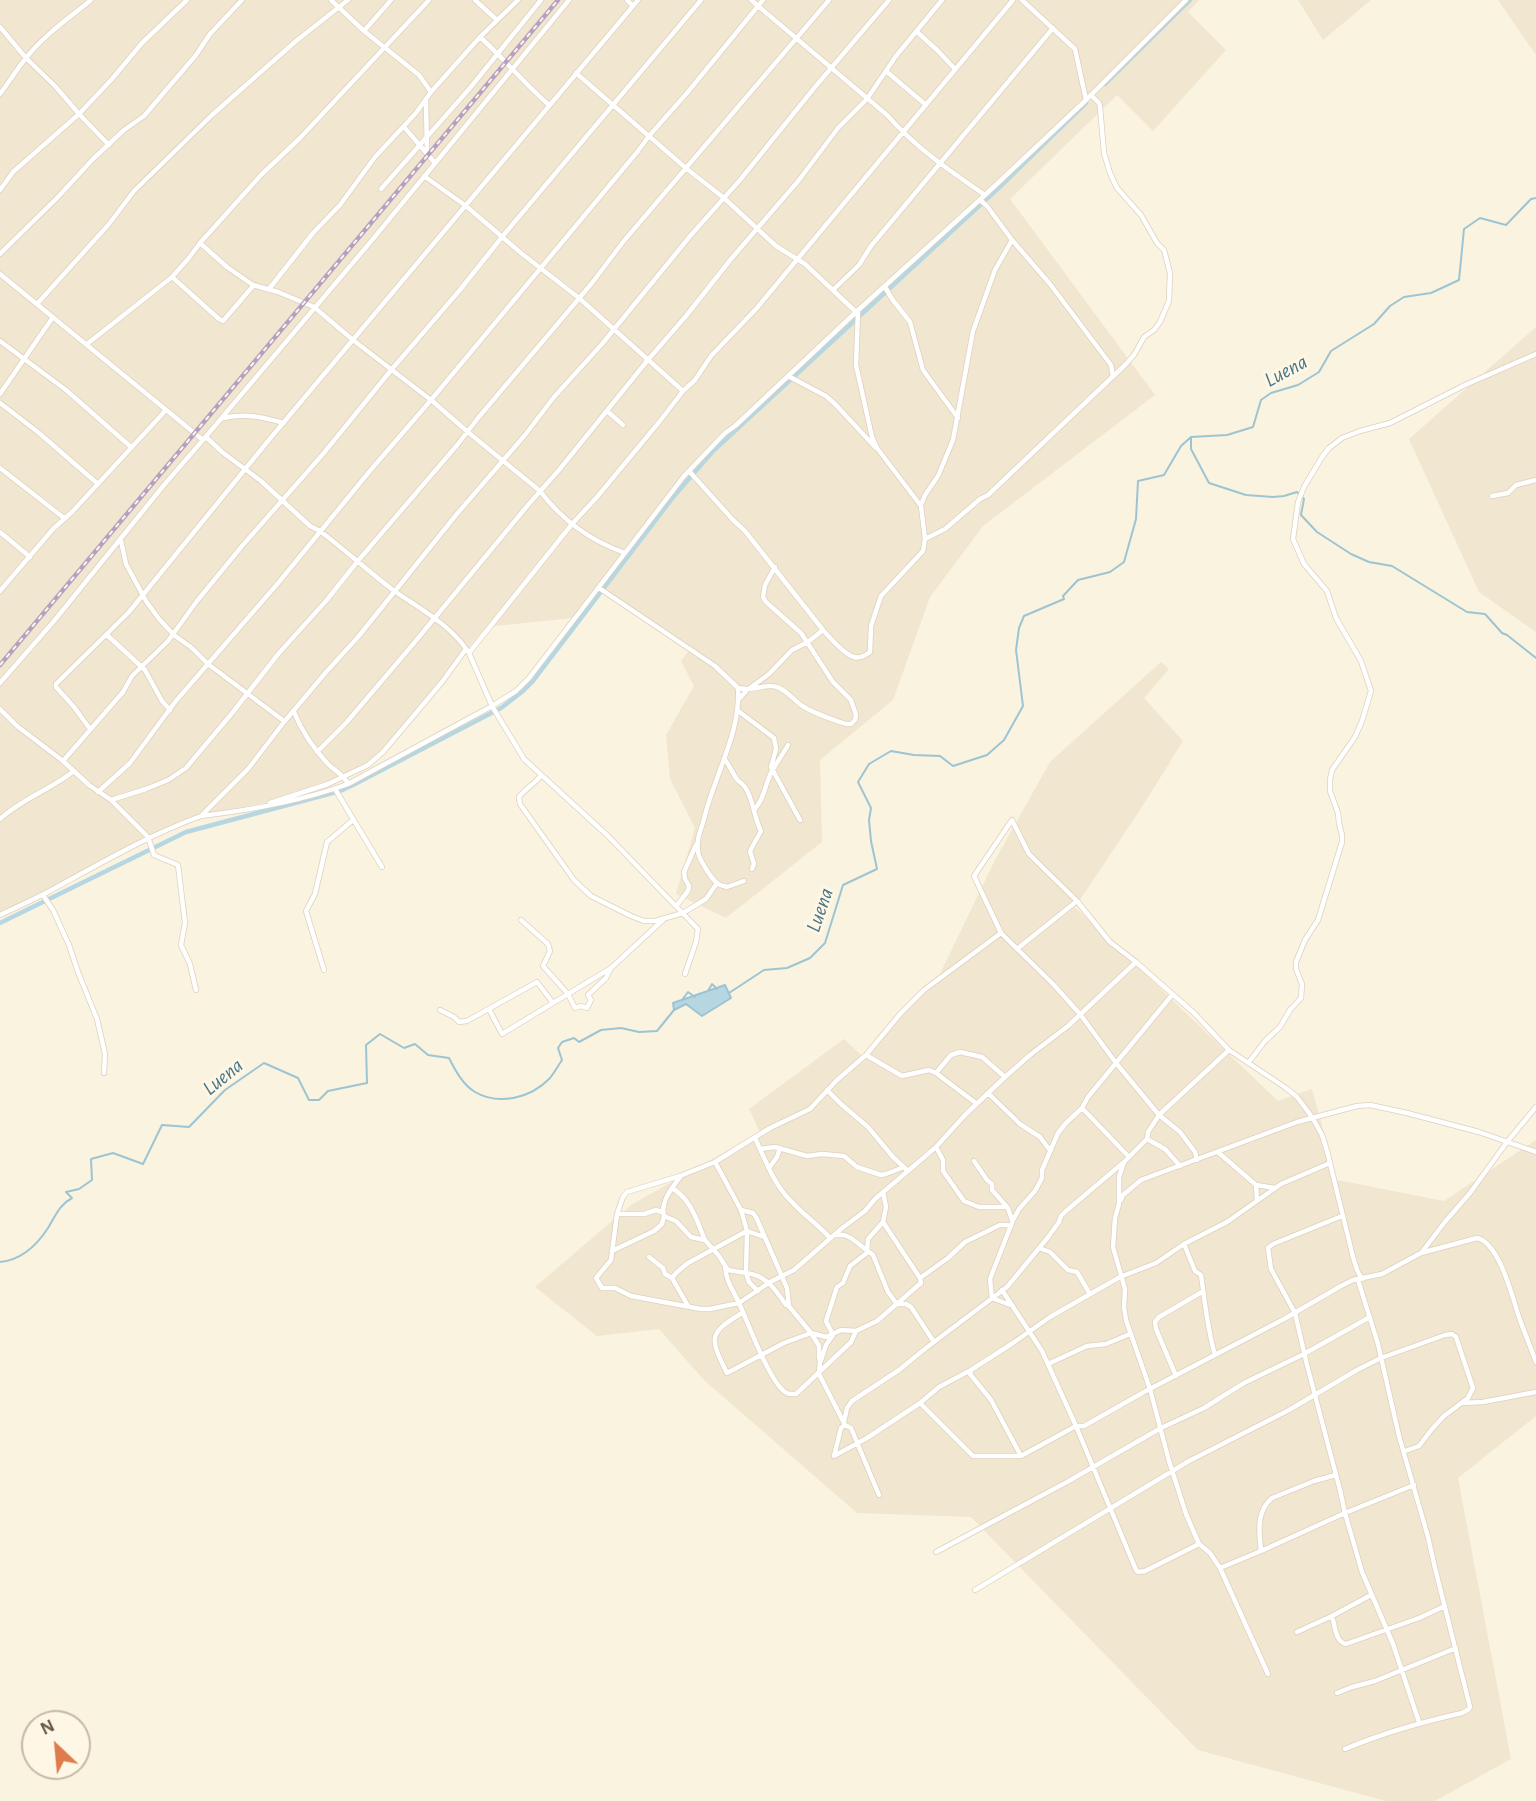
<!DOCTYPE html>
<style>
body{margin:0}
#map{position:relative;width:1536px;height:1801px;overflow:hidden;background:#faf3e0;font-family:"Alegreya Sans",sans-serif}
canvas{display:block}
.north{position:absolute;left:21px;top:1710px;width:70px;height:70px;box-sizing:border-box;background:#fef7e5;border:2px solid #c5b9a7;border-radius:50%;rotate:334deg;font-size:19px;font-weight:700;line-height:28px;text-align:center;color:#6f5b49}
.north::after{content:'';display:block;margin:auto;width:24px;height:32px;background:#de7d4b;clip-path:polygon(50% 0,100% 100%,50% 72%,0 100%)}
</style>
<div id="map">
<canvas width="1536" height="1801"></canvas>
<div class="north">N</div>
</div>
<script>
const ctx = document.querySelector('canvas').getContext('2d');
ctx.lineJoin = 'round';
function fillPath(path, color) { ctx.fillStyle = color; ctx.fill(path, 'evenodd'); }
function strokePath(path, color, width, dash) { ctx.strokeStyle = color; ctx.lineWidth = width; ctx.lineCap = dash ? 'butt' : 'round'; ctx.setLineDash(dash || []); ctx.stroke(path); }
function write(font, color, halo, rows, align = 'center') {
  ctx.font = font + ' "Alegreya Sans",sans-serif'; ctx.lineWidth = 6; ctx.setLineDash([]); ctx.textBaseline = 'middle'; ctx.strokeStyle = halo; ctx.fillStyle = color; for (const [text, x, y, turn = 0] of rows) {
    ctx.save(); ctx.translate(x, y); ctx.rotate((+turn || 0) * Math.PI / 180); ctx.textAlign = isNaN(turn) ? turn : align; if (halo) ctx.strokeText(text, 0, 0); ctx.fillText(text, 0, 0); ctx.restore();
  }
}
fillPath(new Path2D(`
 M0 0H1199L1188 12 1226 50 1153 131 1117 95 1010 199 1155 395 983 526 930 597 893 700 820 760 822 842 726 918 676 894 695 828 670 779 666 735 694 686 681 661 690 649 599 585 572 618 486 627 372 764 274 801 197 815 0 913Z
 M1298 0H1371L1323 40Z
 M1498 0H1536V55Z
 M1536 327V632L1479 592 1409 439Z
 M1161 662 1169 669 1144 698 1183 741 1140 810 1075 907 1278 1101 1312 1089 1337 1180 1444 1201 1536 1140V1416L1458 1478 1511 1759 1435 1801H1386L1198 1750 971 1517 857 1513 704 1380 659 1329 597 1336 535 1287 631 1205 760 1132 749 1109 844 1039 862 1056 938 978 995 860 1050 762Z`), '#f1e6cf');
const water = new Path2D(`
 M725 985 731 998 702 1016 686 1004 674 1010 673 1003Z`);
fillPath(water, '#b6d7e2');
strokePath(water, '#9dc4d3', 2);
strokePath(new Path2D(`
 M1191 438V449L1209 483 1246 495 1273 497 1284 496 1297 492 1304 499 1301 515 1317 532 1351 554 1369 562 1392 566 1467 612 1485 614 1502 633 1507 635 1536 658
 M708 991 712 984 717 989
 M729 993 764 970 787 968 810 958 825 943 843 885 877 869 871 841 869 820 871 808 858 782 869 764 891 751 914 755 940 756 953 766 987 755 1004 740 1023 706 1016 650 1019 628 1024 616 1064 599 1063 596 1078 580 1110 572 1124 562 1136 519 1138 481 1164 475 1181 446 1191 437 1227 435 1253 427 1261 400 1271 393 1298 385 1319 372 1331 351 1374 324 1390 306 1404 297 1431 293 1459 280 1464 229 1480 218 1506 225 1531 199 1536 198
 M682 1000 688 992 695 997
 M0 1262C21 1260 37 1245 48 1228 56 1215 59 1205 72 1198L66 1192 79 1189 92 1180 91 1159 113 1153 143 1164 162 1125 189 1127 225 1090 264 1063 298 1078 309 1100H319L328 1091 367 1083 366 1045 380 1034 404 1048 415 1044 428 1055 449 1058C455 1070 463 1085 475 1092 499 1106 531 1098 550 1078 554 1073 558 1066 562 1060L558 1048 562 1042 574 1038 579 1042 601 1030 621 1028 639 1032 657 1031 674 1010`), '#9dc4d3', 2);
strokePath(new Path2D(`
 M1105 84 1190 0
 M0 923 186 832 340 791 353 785 501 708 523 691 533 681 674 496 713 451 1005 182 1086 103`), '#b6d7e2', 4.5);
const minor = new Path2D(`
 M475 0 497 20
 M627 0 633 6
 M751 0 887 115C916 148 950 171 985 195L1086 100 1186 0
 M1022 0 1075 49 1086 100
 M0 27 26 58 56 87 79 114 109 145
 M364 31 391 0
 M917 32 937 50 955 69
 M480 37C504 59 525 84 549 105
 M886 71 926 105
 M576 73 687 169 724 198 776 246 805 264 856 312
 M431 92 480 37 518 0
 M0 94C9 82 17 69 26 58 44 35 69 18 91 0
 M426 101 427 153
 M404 127 435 163
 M424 176 466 206 521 253 579 298 683 391
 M381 189 470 88 541 0
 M0 190 13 172 79 114 112 79 142 43 187 0
 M980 200 987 206 1012 240 1050 284 1111 365 1113 377
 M200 243 227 267 253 285 278 292 314 307 353 340 431 400 469 433 540 491C562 520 591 541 625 553
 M0 254 58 197 93 159 124 130 144 116 196 55 210 34 242 0
 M0 274 203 440 373 239 569 0
 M172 277 219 319 223 321 253 286
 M885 287 892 299 910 322 923 370 958 418
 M269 289 313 233 340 205 375 157 416 113 431 92 419 75 364 31 331 0
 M833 290 859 265 871 246 1053 28
 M37 304 109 224 134 191 212 115 296 41 348 0
 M0 341 66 390 131 447
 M87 344 172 277 188 259 200 243 261 175 300 138 429 0
 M788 376 826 396 836 405 875 447
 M0 394 53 317
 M0 403 39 433 98 484
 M607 411 623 425
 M223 418C247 413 261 417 284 423
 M206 437 222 452 261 481 310 526 320 531C345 550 368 571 393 590 420 609 450 624 469 653
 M0 468 64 518
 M689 471 733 520 745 531 823 630C830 638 845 655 854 657 860 659 866 655 870 652L871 626 881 596 923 551 925 539 921 506 877 448 872 437 856 365 858 312
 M1492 496 1508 493 1516 485 1536 480
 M921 505 925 495 938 476 953 440 973 331 995 270 1012 240
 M0 532 30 557
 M925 539 945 529 980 499 988 495 1125 365 1134 355 1144 337 1154 330 1160 322 1169 301 1170 273 1164 250 1157 243 1141 215 1117 188 1110 173 1104 153 1100 107 1099 103 1091 95
 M121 541 126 564 146 601 159 619 174 635 192 648 208 664 284 721
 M599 588 715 666 738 688C741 733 714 776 704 819 701 830 696 839 698 851 698 858 711 878 717 883 719 885 724 886 727 887L744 881
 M0 591 53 529 72 512 166 410
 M107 635 145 670 162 701 170 710
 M0 683 54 621 164 485 203 440
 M738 688C752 692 766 683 777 687 787 690 795 702 804 707 817 715 832 719 846 724H851L855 720 856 715 851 700 833 682 801 633 766 602 763 597 765 585 775 567
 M739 699 747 690 769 674 792 650 808 642 823 630
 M0 709 17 726 63 761 89 785 111 800 148 837 154 855 178 865 185 923 181 945 190 964 196 990
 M737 710 774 738 776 749 771 767 800 820
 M294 712C302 732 313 748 328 764 335 771 344 775 348 784
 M90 729 74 707 56 687V684L129 612 268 441 638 0
 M317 752 346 723 414 643 528 505 559 470 647 361 686 316 731 259 799 180 838 128 867 99 896 56 942 0
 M724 758C730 766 732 772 736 778 738 782 743 783 745 787 753 798 754 818 761 831L750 851 754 864 752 869
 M63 761 123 692 132 676 168 641 197 601 242 546 323 454 392 369 459 291 502 237 701 0
 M541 775C535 784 526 788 519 797L520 804 574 880 591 896 631 916 644 921H655L683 913 706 899 717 883
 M335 789 382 867
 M98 792 130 763 175 702 279 582 369 472 431 400 638 151 649 136 687 93 763 0
 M111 800 146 789 168 780 186 768 233 712 279 653 326 601 357 562 458 444 478 418 592 283 623 242 829 0
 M270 803 328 784 368 765 383 752 442 682 466 649
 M754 810C765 799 765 782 773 769 778 761 783 754 788 745
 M202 815 248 769 284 722 327 671 358 637 456 515 525 435 554 397 602 344 691 235 740 180 815 87 889 0
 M0 819C22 799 51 789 74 771
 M43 895 53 910 69 945 78 972 97 1019 105 1054 104 1073
 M677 905 688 891 689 886 685 879 684 872 696 845
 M0 915C15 908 30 901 44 894 96 866 146 836 201 816 251 810 302 801 348 784L492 706 516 691 529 678 684 476 725 433 735 426 856 312 985 195
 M521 920 548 944 550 951 543 966 568 994 575 1008 581 1006 587 1008 591 1000 588 995 606 978 611 968 568 994 553 1003
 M1017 949 1077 901
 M611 968 664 919
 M324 970 306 911 315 894 327 842 353 820
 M685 974 696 942 698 929 608 836 524 759 492 706 469 653 572 524 597 497 660 421 683 391 695 380 711 356 756 309 1013 0
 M440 1010 454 1017 459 1022 467 1021 537 982 553 1003 502 1034 489 1009
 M866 1055 902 1076 929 1070 936 1073 977 1104
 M1249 1062 1265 1041 1280 1027 1290 1010 1301 998 1302 984 1296 969V962L1305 940 1318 920 1342 842V835L1339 823 1338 813 1330 791V780L1332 770 1355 737 1362 721 1371 691 1361 661 1336 618 1327 591 1304 564 1293 539 1298 502 1304 487 1322 457 1329 448 1342 438 1360 431 1390 423 1465 385 1536 354
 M936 1073 951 1055 960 1052 982 1057 1005 1077
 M827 1090 842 1105 868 1127 893 1157 908 1171 875 1199 865 1211 841 1229 794 1270 770 1282 739 1303 710 1309H701L631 1296 615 1288H602L596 1278 611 1260 617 1214 623 1197 627 1192 680 1176 715 1162 770 1128 810 1109 837 1080 866 1055 901 1013 924 990 1001 933
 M988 1093 1020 1124 1040 1137 1049 1149
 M1082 1108 1129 1157
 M755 1138C765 1159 773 1183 790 1200 802 1214 818 1224 830 1238
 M1147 1139 1165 1149 1180 1166
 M936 1147 943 1160V1171L964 1201 979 1207H1006
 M760 1149 775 1147 807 1156 822 1154 844 1156 857 1167 881 1175 886 1174 904 1167
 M1219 1153 1256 1185 1275 1188
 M1197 1160 1195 1152 1180 1132 1159 1115 1116 1063 1080 1014 1053 984 1001 933 974 876 1012 820 1029 854 1077 901 1110 942 1136 962 1194 1013 1229 1050 1286 1088 1297 1097 1312 1117 1322 1135 1327 1151 1353 1257 1357 1270 1362 1279
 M974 1161 987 1180 992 1184V1190L1008 1208 1012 1220
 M715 1162 741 1210 747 1231 764 1237
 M1124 1162 1119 1177V1204L1115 1218 1113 1247 1125 1289 1124 1307 1126 1320 1150 1389 1169 1461 1186 1514 1199 1544 1210 1553 1220 1568 1268 1674
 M769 1168 777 1157 780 1148
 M908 1171 936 1147 965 1115 1005 1077 1030 1055 1068 1026 1136 962
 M1256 1185 1257 1201
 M672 1188C691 1199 697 1221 705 1240
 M1121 1200 1123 1195 1141 1180 1297 1122 1357 1106 1370 1105 1407 1113 1479 1132 1536 1152
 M741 1210 753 1213 756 1217 787 1288 789 1307
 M617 1214H644L656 1210 662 1212
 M664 1216 676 1221 691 1237 705 1240 719 1256 728 1270 746 1273 749 1282 758 1291
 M1342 1216 1273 1244 1268 1248 1271 1269 1295 1313 1307 1365 1340 1490 1345 1513 1362 1572 1393 1644 1419 1722
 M747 1231 746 1273C766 1275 775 1289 786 1305H788L811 1333 819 1346V1357L820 1361 819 1374 845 1425 851 1428 879 1495
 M835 1235H844L851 1238 873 1255 888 1292 897 1304H906L911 1307 934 1342
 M1184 1244 1195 1271 1201 1275C1205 1302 1207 1328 1215 1355
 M1039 1248 1050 1252 1068 1270 1077 1272 1090 1294
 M612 1251 654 1231 662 1224 664 1216C660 1202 672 1188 680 1177
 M1422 1252 1444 1223 1470 1193 1507 1142 1536 1107
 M649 1257 663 1268 665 1274 672 1278
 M725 1267C726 1281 733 1290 739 1303 748 1322 769 1381 785 1392 789 1395 791 1394 796 1394L851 1342 856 1331 877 1321 921 1283 920 1278 883 1222 886 1207 883 1192
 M920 1278 948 1258 965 1242 1000 1225H1006L1011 1226
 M1002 1290 1042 1351 1076 1426 1136 1570 1138 1572 1145 1571 1199 1544
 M688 1306 672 1278 677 1272 688 1263 747 1231
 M1013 1306 992 1298 990 1279 1013 1220 1019 1209 1035 1191 1042 1178V1170L1058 1133 1066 1123 1082 1108 1088 1097 1172 995
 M742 1313C707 1334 710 1338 727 1373L784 1343 811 1333 826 1337 841 1330 856 1331
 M821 1360 826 1345 833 1335 826 1321 837 1287 843 1283 850 1266 867 1253 868 1239 883 1222
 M1048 1364 1087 1346 1106 1344 1130 1334
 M971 1370 970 1374 991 1400 1021 1456
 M1176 1376 1156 1329 1155 1322 1159 1317 1202 1292
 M920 1403 973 1456H1021L1076 1426H1084L1144 1392 1284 1319 1341 1286 1353 1280 1382 1274 1421 1253 1477 1238C1500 1243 1513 1300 1520 1320 1525 1334 1531 1348 1536 1362
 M1462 1403 1483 1402 1536 1392
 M844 1422 847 1408 852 1401 899 1370 926 1348 1007 1287 1049 1236 1059 1222 1061 1216 1066 1211 1124 1162 1147 1139 1148 1132 1159 1115 1229 1050
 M834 1456 867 1438 920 1403 939 1387 971 1370 1013 1343 1050 1317 1120 1277 1156 1263 1184 1244 1227 1222 1281 1184 1330 1163
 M834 1456 841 1428 845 1425
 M1261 1551C1259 1533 1256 1511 1272 1498L1314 1481 1336 1475
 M936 1552 1067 1482 1161 1428 1204 1408 1244 1383 1304 1354 1370 1317
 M1220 1568 1261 1551 1345 1513 1414 1485
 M975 1590 1189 1461 1289 1410 1357 1370 1381 1358 1445 1335 1452 1334 1456 1337 1473 1388 1468 1398 1444 1416 1432 1429 1419 1446 1405 1451
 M1332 1616C1335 1625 1335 1642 1346 1644L1419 1618 1445 1606
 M1297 1632 1332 1616 1371 1595
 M1337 1693 1352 1687 1375 1681 1456 1648
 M1345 1749C1383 1733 1422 1722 1462 1713L1469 1709 1470 1707 1435 1568 1428 1537 1399 1436 1378 1344 1358 1280`);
strokePath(minor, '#ded0bd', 6);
strokePath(minor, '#fff', 4.5);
const rail = new Path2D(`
 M0 665 558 0`);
strokePath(rail, '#b6a0c2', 4.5);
strokePath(rail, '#fef7e5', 2, [5]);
write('italic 21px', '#487689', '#fef7e5', [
 ["Luena",1286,371,-28],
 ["Luena",820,910,-71],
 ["Luena",223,1077,-39]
]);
</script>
